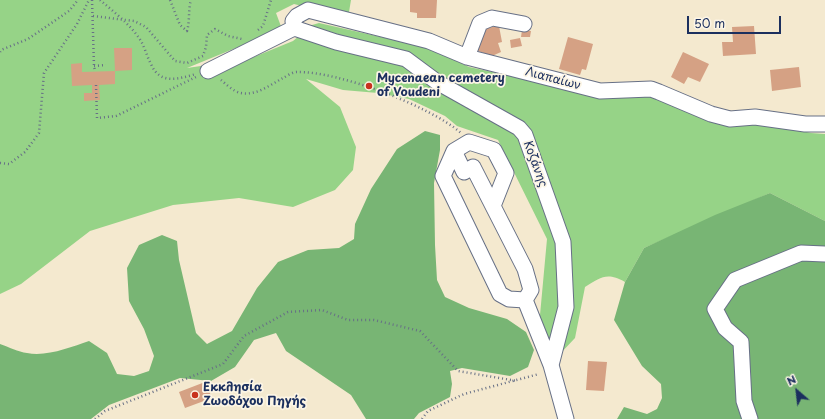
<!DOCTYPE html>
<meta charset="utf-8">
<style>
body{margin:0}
#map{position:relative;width:825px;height:419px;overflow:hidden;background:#f4e9cf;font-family:"Playpen Sans",sans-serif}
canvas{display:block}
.north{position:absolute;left:777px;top:371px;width:40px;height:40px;-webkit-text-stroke:3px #fcf5e5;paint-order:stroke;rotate:332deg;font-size:11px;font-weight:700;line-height:16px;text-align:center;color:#1b2f5e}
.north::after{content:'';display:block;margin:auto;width:14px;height:18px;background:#1b2f5e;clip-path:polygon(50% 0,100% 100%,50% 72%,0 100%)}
.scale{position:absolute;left:687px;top:16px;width:94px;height:18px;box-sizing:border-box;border:2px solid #1b2f5e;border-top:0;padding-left:5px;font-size:12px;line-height:14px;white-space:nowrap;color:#1b2f5e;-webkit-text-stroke:3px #fcf5e5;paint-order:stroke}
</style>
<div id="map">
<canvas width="825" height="419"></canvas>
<div class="north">N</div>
<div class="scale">50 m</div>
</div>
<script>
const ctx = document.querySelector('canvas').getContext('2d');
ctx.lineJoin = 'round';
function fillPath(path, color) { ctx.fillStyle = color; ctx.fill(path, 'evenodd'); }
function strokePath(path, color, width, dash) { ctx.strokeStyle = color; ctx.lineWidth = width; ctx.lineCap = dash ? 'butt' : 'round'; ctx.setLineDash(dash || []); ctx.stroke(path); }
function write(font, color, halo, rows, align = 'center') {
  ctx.font = font + ' "Playpen Sans",sans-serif'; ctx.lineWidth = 3.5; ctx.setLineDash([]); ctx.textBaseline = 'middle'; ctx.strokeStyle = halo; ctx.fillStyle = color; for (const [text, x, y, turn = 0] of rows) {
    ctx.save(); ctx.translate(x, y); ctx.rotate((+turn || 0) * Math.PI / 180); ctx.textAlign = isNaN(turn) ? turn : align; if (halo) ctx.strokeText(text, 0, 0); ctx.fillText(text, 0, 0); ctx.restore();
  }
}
fillPath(new Path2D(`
 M0 0H351L348 18 294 4 276 13 282 29 187 68 249 59 293 41 312 25 319 23 416 45 438 52 469 67 553 85 647 94 811 133 825 134V221L770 193 644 248 625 282C607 272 601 277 585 287L575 338 559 355 539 326 547 239 498 140 457 126 445 116 409 99 378 93 343 90 306 79 340 107 356 147 353 170 335 190 293 207 239 198 173 205 90 231 21 284 0 294Z`), '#96d387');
fillPath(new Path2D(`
 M425 131 440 135V150L434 183 435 245 437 280 445 297 469 308 507 319 526 332 534 350 528 367 510 376 462 368 450 371 452 384 450 397 419 413 414 419H366L351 395 286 351 276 333 254 340 235 367 211 381 180 378 109 405 91 419H0V344C9 347 18 352 27 353 47 357 71 347 89 341L107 353 117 374 134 376 149 371 154 356 144 329 129 301 127 268 139 245 162 235 177 241 179 260 196 333 207 344 232 331 257 288 278 262 308 250 339 248 354 239 355 224 371 189 397 149Z
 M770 193 825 221V419H617L624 407 647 414 657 409 662 398 661 384 642 366 614 320 625 282 644 248 715 215Z`), '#78b574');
fillPath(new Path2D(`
 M410 0H437L436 18H417V13L410 12Z
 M499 26 502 42 498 43 501 52 492 56 478 51V43H481L479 29Z
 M754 26 756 54 723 56 722 42H733L732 27Z
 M522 30 531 31 530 37H521Z
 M568 37 593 44 586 70 582 69 580 75 559 69Z
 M520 38 522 46 511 48 510 40Z
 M114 48H132V70L115 71Z
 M683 52 709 64 700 82 688 77 684 84 671 77Z
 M82 63V72L115 71V84L99 85 100 100 84 101V93H92V85L72 86 71 64Z
 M799 67 801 87 772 91 770 70Z
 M588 361 607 362 604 391 586 390Z
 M205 382 212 398 185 408 179 392Z`), '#d5a184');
const minor = new Path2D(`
 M294 28 293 21 297 16 308 10 429 41 467 57 600 91 651 89 659 92 711 114 730 119 755 117 805 124H825
 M294 28 336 42 406 59 437 82 519 128 525 135 563 242 566 307 551 365 566 419
 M467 57 480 23 492 18 524 24
 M208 71 294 28
 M454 151 469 142 494 150 506 173 493 206
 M525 300 509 299 500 294 443 176 454 151 464 172 473 167 525 269 531 290 525 300 551 365
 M750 419 744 401 741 342 725 328 715 309 735 280 801 253 825 254`);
strokePath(minor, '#677086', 17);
strokePath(new Path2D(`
 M92 0 94 66 95 71
 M100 0C114 12 131 25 141 41 145 48 147 57 151 64 160 85 178 79 196 74
 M170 0 180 25 187 31C190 21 188 10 191 0
 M93 16 134 21 146 27 175 61 187 63 203 56 206 47 207 35 215 29 228 36 242 39
 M258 30 263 26 271 0
 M0 52 1 50 28 39 69 11 78 0
 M94 66 106 65
 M221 80C226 84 234 92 241 93 256 96 270 85 283 78 287 76 292 72 297 72 338 71 430 106 461 133
 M96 85 97 118 116 116 198 76
 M0 163 9 164 25 152 39 133 44 73 77 24 89 0
 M95 419 105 411 223 364 244 336 288 312 322 310 348 320H374L420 331 458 371 517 381
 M422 419 428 411 464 394 539 374`), '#677086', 2.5, [1, 3]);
strokePath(minor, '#fff', 15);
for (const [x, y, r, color] of [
 [369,86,4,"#c8321e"],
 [195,395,4,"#c8321e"]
]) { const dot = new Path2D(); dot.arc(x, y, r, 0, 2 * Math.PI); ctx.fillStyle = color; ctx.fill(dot); strokePath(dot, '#fcf5e5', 1.5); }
write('bold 12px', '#1b2f5e', '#fcf5e5', [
 ["Mycenaean cemetery",377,79],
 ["of Voudeni",377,93],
 ["Εκκλησία",203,388],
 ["Ζωοδόχου Πηγής",203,402]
], 'left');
write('12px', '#1b2f5e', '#fcf5e5', [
 ["Λιαπαίων",553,79,15],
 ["Κοζάνης",535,164,70]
]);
</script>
